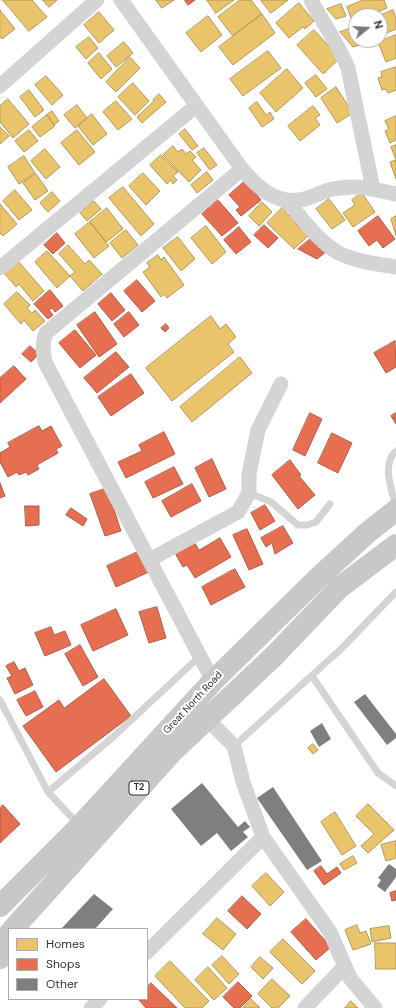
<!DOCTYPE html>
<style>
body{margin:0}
#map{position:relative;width:396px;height:1008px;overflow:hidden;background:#fff;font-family:"DM Sans",sans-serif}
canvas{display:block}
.legend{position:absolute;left:8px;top:928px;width:140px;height:72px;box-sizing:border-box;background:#fff;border:1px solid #acacac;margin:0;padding:5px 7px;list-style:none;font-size:12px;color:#303030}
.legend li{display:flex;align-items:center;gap:8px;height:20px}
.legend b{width:20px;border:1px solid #acacac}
.north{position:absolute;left:348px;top:8px;width:40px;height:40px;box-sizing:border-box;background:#fff;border:1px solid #acacac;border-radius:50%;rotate:72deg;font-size:11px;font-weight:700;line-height:16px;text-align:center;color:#303030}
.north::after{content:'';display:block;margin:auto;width:14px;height:18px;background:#787878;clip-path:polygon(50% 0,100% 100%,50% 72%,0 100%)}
</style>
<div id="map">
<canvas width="396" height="1008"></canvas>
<ul class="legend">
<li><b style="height:11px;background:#e9c46a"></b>Homes</li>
<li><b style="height:11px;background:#e76f51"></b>Shops</li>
<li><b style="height:11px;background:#7f7f7f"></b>Other</li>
</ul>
<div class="north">N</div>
</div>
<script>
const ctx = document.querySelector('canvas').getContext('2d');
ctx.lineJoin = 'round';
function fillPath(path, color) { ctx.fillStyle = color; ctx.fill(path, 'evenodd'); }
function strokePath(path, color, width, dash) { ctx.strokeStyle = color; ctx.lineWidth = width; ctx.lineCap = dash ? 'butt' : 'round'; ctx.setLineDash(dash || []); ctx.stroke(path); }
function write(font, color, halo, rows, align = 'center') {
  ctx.font = font + ' "DM Sans",sans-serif'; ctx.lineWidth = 4; ctx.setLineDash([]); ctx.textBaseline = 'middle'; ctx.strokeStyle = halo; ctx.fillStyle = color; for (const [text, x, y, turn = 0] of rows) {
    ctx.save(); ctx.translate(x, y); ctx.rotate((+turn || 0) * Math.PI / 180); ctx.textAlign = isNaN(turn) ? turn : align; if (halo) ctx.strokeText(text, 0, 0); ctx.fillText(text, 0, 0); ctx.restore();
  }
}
const homes = new Path2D(`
 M3 0H32L47 17 29 31Z
 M43 0H57L49 7Z
 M156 0H174L162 8Z
 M207 0H234L216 13Z
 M240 0H251L262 14 233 36 218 17Z
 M261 0H288L271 13Z
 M363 0H384L387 8 369 16H356V22L353 23 347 7Z
 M299 3 314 21 305 29 303 27 289 38 276 23Z
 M341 4 346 16 336 19 327 9Z
 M0 10 15 29 2 39 0 37Z
 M393 10 396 18V29L380 36 379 16Z
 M99 12 114 30 99 43 84 25Z
 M262 14 275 33 233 65 219 47Z
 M208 16 222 35 201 52 186 33Z
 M355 27 356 40H359L360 45 353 47 340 32Z
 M314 30 340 58 323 74 297 45Z
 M396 35V58L386 62 378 42Z
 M89 37 98 48 86 59 76 47Z
 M124 42 133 53 116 67 107 56Z
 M268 51 281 68 243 96 230 79Z
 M99 53 112 69 101 79 88 63Z
 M130 57 140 68 116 92 106 82Z
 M396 67V90L388 93 386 89 382 90 378 78 382 77 381 72Z
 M287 69 303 88 276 112 260 93Z
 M316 75 327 89 316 97 305 83Z
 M46 76 63 95 52 105 35 85Z
 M133 83 149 101 135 115 118 97Z
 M336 87 353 113 337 123 321 98Z
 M29 90 44 110 35 117 20 97Z
 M159 94 166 102 142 123 137 117 154 101 153 100Z
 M8 99 29 124 13 138 0 122V106Z
 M116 101 132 119 118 130 103 112Z
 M257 102 266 115 270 112 274 119 262 127 249 108Z
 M77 105 87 118 75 128 64 115Z
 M313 106 320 115 315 118 320 125 300 141 288 126Z
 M52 111 59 121 54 125 47 115Z
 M92 114 107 134 93 145 78 126Z
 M47 115 55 126 40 137 32 127Z
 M396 116V140L390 143 385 131 389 129 385 121Z
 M0 127 9 136 0 144Z
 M185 129 198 146 192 150 179 134Z
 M29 130 38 141 24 152 15 141Z
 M77 130 95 152 79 165 61 143Z
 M396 145V179L390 162 396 160 391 147Z
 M173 146 178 152 182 149 186 154 190 151 196 157 192 160 201 170 189 182 163 155Z
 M204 148 217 165 210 170 197 153Z
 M45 149 60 167 46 179 31 161Z
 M161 155 178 172 173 176 177 180 173 184 171 180 167 184 150 165Z
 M24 156 35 173 19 184 8 167Z
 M207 172 213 180 197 193 191 185Z
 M143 173 160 191 146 205 129 186Z
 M36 174 48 191 35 200 23 183Z
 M123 187 154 224 141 236 109 198Z
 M15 190 32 210 19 220 3 201Z
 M52 192 60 201 48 212 40 203Z
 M362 193 375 212 353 227 343 213 355 205 352 200Z
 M329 199 345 220 332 229 316 209Z
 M94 201 101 209 87 221 80 213Z
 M262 202 272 212 259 226 249 216Z
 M0 204 17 224 3 236 0 233Z
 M285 205 289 209 285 212 289 216 292 214 298 220 295 223 308 236 294 249 267 223Z
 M107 208 123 229 106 242 90 222Z
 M396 216V236L391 219Z
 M90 222 109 246 94 258 75 234Z
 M206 226 226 252 212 264 191 238Z
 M126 230 138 245 122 258 110 243Z
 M178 237 195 259 181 271 163 248Z
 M68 245 85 264 89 260 102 274 83 291 70 276 75 272 59 254Z
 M47 251 70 276 57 288 35 262Z
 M158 255 161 260 164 257 184 285 167 298 164 294 161 297 143 272 150 267 147 263Z
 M18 261 44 291 33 301 19 284 16 287 4 273Z
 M17 292 30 305 27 308 32 313 35 310 45 321 33 331 24 320 21 324 4 304Z
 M211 316 220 329 226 324 236 337 228 344 234 352 172 401 146 368Z
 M240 357 252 373 192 422 180 407Z
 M313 744 318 750 313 754 308 748Z
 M368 804 394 830 368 853 361 846 374 834 356 816Z
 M335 812 356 846 342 855 321 822Z
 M396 841V858L386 861 381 845Z
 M353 856 357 863 344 870 340 864Z
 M266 873 284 892 270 906 252 886Z
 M217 918 236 934 223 950 203 934Z
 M357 925 360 933 366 931 371 944 353 950 345 930Z
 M389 926 391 938 372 942 370 929Z
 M283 939 315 971 302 984 270 952Z
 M375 943H396V969H376Z
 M222 956 239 974 229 984 212 965Z
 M260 957 273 968 263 979 251 967Z
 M170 961 209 1001 202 1008H185L155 976Z
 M208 967 227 988 214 1000 195 980Z
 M272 979 290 996 278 1008H272L258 994Z
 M251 999 260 1008H243Z
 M351 1001 358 1008H345Z`);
fillPath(homes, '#e9c46a');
strokePath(homes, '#b29859', 1);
const shops = new Path2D(`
 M185 0H195L188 5Z
 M245 181 261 200 241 216 236 210 240 207 229 195Z
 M218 200 238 223 222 236 202 214Z
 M378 216 395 239 383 248 377 240 369 246 358 231Z
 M264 225 278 238 268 248 254 235Z
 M239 227 251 242 236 254 224 240Z
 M57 233 65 243 53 254 44 245Z
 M314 236 327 251 317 259 298 249Z
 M137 280 155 301 142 312 124 291Z
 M50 290 63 306 55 312 52 308 49 310 53 315 48 319 34 304Z
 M111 293 125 310 112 321 98 304Z
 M95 312 117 344 99 357 77 325Z
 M129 312 139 325 124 337 114 324Z
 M166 324 169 328 165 332 161 328Z
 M75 330 96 355 80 368 59 343Z
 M395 341 396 367 386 373 374 353Z
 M30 346 39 354 31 362 22 354Z
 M116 352 129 367 97 393 84 378Z
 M14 366 26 379 0 403V378Z
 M131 374 144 393 111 416 98 397Z
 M310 413 322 419 305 456 293 450Z
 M396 413V424L391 416Z
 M39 426 42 431 51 426 62 446 56 449 58 453 37 465 39 469 28 475 26 472 19 475 17 472 8 477 0 462V453L10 447 8 443Z
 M164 432 175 454 126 478 118 462 142 451 139 445Z
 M332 433 352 443 338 473 318 463Z
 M212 459 226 489 209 497 195 468Z
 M290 460 301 475 299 476 315 495 298 509 272 475Z
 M174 467 183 484 153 498 145 482Z
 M0 483 5 496 0 498Z
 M192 484 201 501 171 517 162 501Z
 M107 488 121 531 105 536 90 494Z
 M265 505 275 521 260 530 251 513Z
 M25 506H39V525L26 526Z
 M71 508 87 519 83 526 66 515Z
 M283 526 293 543 275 554 272 543 266 547 261 538Z
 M247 529 263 564 249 570 233 535Z
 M220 538 231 557 195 578 187 565 183 567 175 553 194 542 199 550Z
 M142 550 151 571 116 587 107 566Z
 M235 569 245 587 211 605 202 587Z
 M157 607 166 638 149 643 139 612Z
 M116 609 128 635 93 651 81 625Z
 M51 627 54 635 65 631 71 645 45 656 35 633Z
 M80 645 98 677 83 686 65 654Z
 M14 662 19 671 25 668 33 685 15 694 7 678 12 676 6 666Z
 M104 679 131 716 56 772 23 726 59 700 64 708Z
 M35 691 43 707 26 716 17 700Z
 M3 805 20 824 0 843V808Z
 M321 866 327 874 337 867 341 873 324 885 314 871Z
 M396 891V900L392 901 390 893Z
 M242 896 261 914 247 929 228 911Z
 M306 919 331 947 316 960 291 932Z
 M238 982 252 996 240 1008H234L223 997Z
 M151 983 177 1008H146L138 999H147V987Z`);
fillPath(shops, '#e76f51');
strokePath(shops, '#b05c47', 1);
fillPath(new Path2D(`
 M365 694 396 734V738L387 745 354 702Z
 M322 723 331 739 319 747 310 731Z
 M202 783 238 827 245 821 250 827 243 832 248 837 231 851 217 833 201 846 171 809Z
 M273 787 322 861 307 870 257 798Z
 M389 864 396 869V877L385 892 377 886 381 880 378 878Z
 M94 894 113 909 95 929H61Z`), '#7f7f7f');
strokePath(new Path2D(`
 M396 451C381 464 392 491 396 507
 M249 493 271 502 298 525H307L316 522 330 504
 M312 676 378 773 396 786
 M0 700 48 792 78 824
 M234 746 341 649 396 592
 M48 792 113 737 200 656`), '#d4d4d4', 7);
strokePath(new Path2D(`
 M121 0 242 169C256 186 275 204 299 200 309 199 319 193 329 190 335 188 343 188 350 187 365 186 381 191 396 194
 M311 0C323 23 338 44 348 68L373 189
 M0 86 97 0
 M286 200C301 217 321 245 341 254 358 262 378 264 396 267
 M0 268 196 106
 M149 560 238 512 249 493V474L258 430 281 384
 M213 681 45 362C43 351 42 343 46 333L242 169
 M206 718 234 746 243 782 263 837 330 932 350 978 375 1008
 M147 952 263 837
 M91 1008 100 999
 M305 1008 345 966`), '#d4d4d4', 15);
strokePath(new Path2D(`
 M0 906 80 826 213 681 319 577 367 533 396 510
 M13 929 172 752 274 656 339 588 396 545
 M0 958 5 938 9 934`), '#c8c8c8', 22);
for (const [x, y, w] of [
 [139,788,20]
]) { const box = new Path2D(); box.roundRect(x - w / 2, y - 7, w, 14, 3); ctx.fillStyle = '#fff'; ctx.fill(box); strokePath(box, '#303030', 1); }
write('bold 9px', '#303030', null, [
 ["T2",139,788]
]);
write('10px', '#303030', '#fff', [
 ["Great North Road",193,703,-47]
]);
</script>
